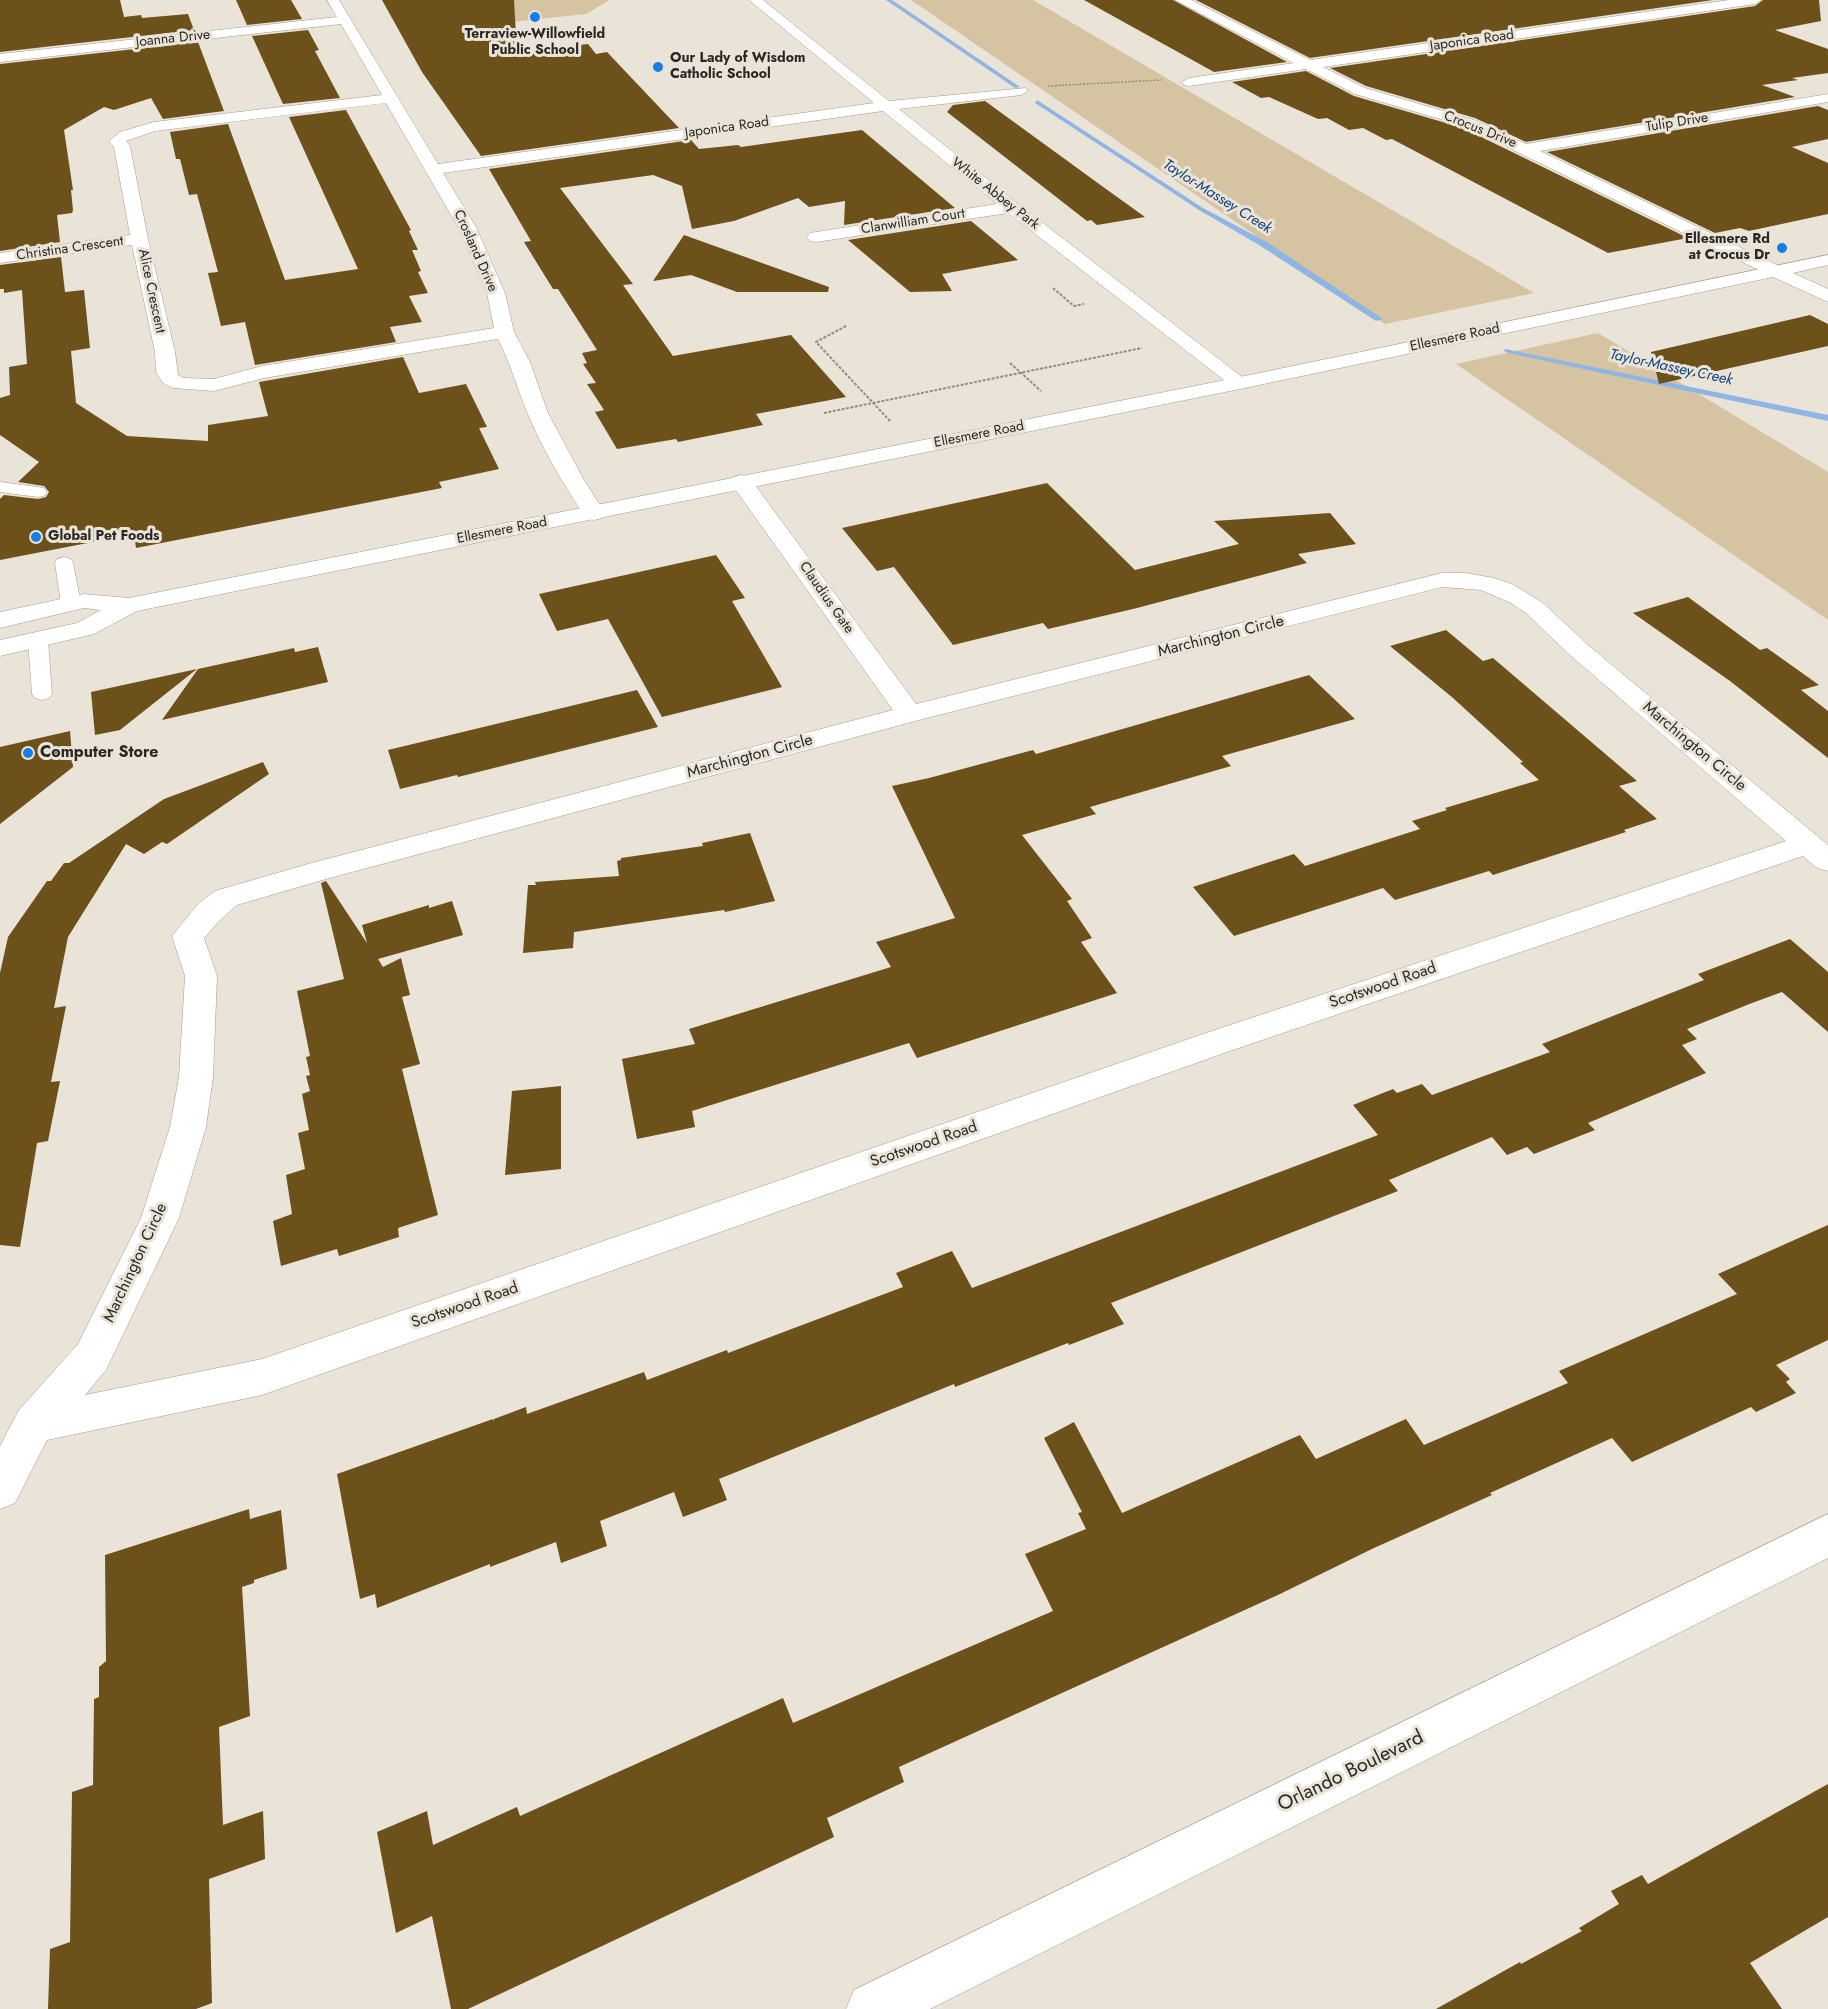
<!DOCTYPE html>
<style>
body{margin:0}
canvas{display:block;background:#eae3d8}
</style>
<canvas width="1828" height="2009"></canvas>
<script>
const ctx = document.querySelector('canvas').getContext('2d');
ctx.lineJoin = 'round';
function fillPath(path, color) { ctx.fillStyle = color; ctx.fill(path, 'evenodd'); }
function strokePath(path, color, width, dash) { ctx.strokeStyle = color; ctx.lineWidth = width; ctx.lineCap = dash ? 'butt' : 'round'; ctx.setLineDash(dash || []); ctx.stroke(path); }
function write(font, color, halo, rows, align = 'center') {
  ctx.font = font + ' Jost,sans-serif'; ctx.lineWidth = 6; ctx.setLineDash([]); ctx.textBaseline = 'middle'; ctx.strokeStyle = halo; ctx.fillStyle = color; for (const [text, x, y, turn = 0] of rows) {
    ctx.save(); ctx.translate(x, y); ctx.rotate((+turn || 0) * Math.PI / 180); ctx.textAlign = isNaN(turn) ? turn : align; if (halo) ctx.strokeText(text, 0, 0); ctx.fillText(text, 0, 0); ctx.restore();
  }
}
fillPath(new Path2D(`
 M492 0H608V1L586 14 510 22Z
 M911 0H1033L1534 293 1385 324Z
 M1598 333 1828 472V620L1456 364Z`), '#d6c3a2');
fillPath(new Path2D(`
 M886 0H892L1020 87 1015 88Z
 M1037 100 1203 208 1265 241 1383 319 1376 321 1259 245 1199 210 1035 103Z
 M1505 349 1828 415V421L1508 353 1504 351Z`), '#8fb5e4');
fillPath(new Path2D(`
 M0 0H120L124 17 141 15 142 18 188 14 194 30 0 52Z
 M236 0H291L302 19 247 25Z
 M382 0H514L517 52 588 44 596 54 607 52 679 128 481 156 422 72Z
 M1084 0H1173L1287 62 1214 72Z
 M1196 0H1713L1310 58Z
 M1763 0H1819L1821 21 1775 30 1828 49V73L1792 78 1798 80 1762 85 1795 97 1526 142 1475 118 1366 86 1330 68 1755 6Z
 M308 30 319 50 315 51 340 98 283 104 252 36Z
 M198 42 224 111 163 119 151 98 114 110 104 107 64 130 73 190H71L73 210 72 213 57 215 60 242 0 251V64Z
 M1306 71 1354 96 1463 128 1688 238 1608 253 1392 139 1386 140 1363 128 1349 130 1327 118 1318 119 1269 97 1261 98 1232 82Z
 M985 101 1106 189 1145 217 1097 225 1091 220 1087 221 947 112 953 105Z
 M1818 106 1828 110V139L1792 147 1828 163V214L1749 231 1740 228 1715 233 1547 152Z
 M346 110 411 230 409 231 418 250H412L421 271 418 272 428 293 409 296 422 322 390 327 396 342 255 365 245 322 221 326 208 273 218 272 197 194 189 195 180 159H176L170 132 228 124 285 280 358 269 289 117Z
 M862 130 955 208 844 225 845 201 809 207 798 198 734 221 692 229 682 186 653 175 560 188 633 284 623 285 673 356 791 335 846 397 756 414 763 425 678 442 676 439 617 449 595 412 604 410 587 384 596 383 583 364 587 363 582 353 597 350 558 289H553L524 242 531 241 489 169 691 140 699 149 738 145 741 147Z
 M971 221 1018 260 942 274 952 291 910 292 848 240Z
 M684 235 829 287 828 292H737L691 275 653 281Z
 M61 257 65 292 84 290 90 348 71 351 76 403 127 436 208 441V425L268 416 259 382 403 357 419 393 466 384 487 427 479 428 499 469 439 482 442 488 136 548 134 534 0 560V499L4 495 38 499 46 497 49 492 44 486 18 482 39 462 0 435V398L10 395 9 367 27 364 22 290 4 293V289H0V265Z
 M1810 315 1828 324V346L1659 384 1651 352Z
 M1047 483 1135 570 1239 544 1214 521 1330 513 1356 544 1298 554 1307 563 1137 608 1048 629 1043 623 953 645 894 567 877 571 842 528Z
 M716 555 745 598 732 601 782 687 662 717 608 619 557 631 539 594Z
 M1688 597 1760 650 1767 648 1819 685 1801 690 1828 711V758L1730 681 1633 613Z
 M1446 630 1483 661 1493 658 1637 781 1619 786 1657 819 1624 830 1626 832 1493 875 1489 871 1395 900 1383 888 1234 936 1193 887 1294 854 1305 866 1420 829 1412 821 1447 810 1445 808 1539 780 1520 763 1523 762 1453 698 1390 646Z
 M318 647 328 682 162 720 198 669 294 648 295 652Z
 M197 669 120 730 95 735 91 692Z
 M1309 675 1355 719 1222 756 1231 766 1090 807 1096 814 1022 835 1072 899 1067 901 1092 938 1081 942 1117 993 917 1058 909 1043 692 1111 695 1127 637 1139 622 1059 695 1044 689 1029 891 967 876 942 955 918 892 786 929 778 1033 750 1036 754Z
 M637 690 658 727 458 777 457 775 400 789 388 750Z
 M70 731 73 767 0 824V747Z
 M263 762 269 774 167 844 162 842 144 854 126 844 68 937 54 1008 66 1006 51 1082 60 1081 48 1141 37 1143 20 1247 0 1245V973L8 937 47 881H51L64 863H69L164 799Z
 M750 833 775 901 725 912 724 910 574 932 573 948 523 953 528 885H536L535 882 619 876 617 861 621 860V858L703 846 702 843Z
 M326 881 367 943 362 925 429 905V908L452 901 463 935 378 959 383 967 401 958 410 995 402 997 420 1064 402 1069 438 1215 398 1228 399 1237 339 1256 337 1249 281 1266 273 1221 292 1214 286 1175 305 1169 298 1133 309 1130 302 1094 310 1091 306 1076 310 1075 306 1057 310 1056 297 991 344 979 321 883Z
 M1790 939 1828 972V1032L1782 992 1752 1003 1687 1029 1697 1039 1682 1045 1706 1073 1588 1123 1595 1130 1534 1154 1527 1147 1507 1155 1492 1137 1389 1180 1398 1191 1111 1303 1124 1324 1069 1345 1068 1343 955 1387 954 1384 719 1479 727 1500 683 1517 674 1492 600 1521 607 1546 561 1563 556 1542 490 1567V1564L377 1608 375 1594 360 1599 337 1474 493 1419 494 1421V1419L526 1407 527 1414 644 1372 647 1380 727 1350 728 1353 903 1287 896 1273 952 1251 972 1288 1378 1135 1353 1105 1393 1089 1397 1093 1422 1084 1432 1095 1550 1052 1542 1044 1704 980 1698 974Z
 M561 1086V1169L505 1175 512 1091Z
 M1828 1225V1340L1776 1365 1790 1379 1786 1382 1796 1393 1756 1412 1751 1407 1632 1462 1612 1438 1490 1493 1492 1495 1374 1548 1280 1594 899 1767 904 1782 827 1818 834 1837 468 2009H451L432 1916 396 1933 377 1832 427 1811 433 1845 517 1807 520 1816 783 1698 793 1723 1053 1611 1025 1554 1086 1529 1078 1513 1082 1512 1044 1438 1074 1422 1122 1513 1300 1435 1316 1459 1406 1419 1424 1445 1568 1383 1559 1371 1737 1294 1718 1274Z
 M249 1509 250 1519 281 1510 287 1569 254 1580V1583L242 1587 250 1716 219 1727 223 1825 263 1811 265 1859 209 1879 212 2003 196 2009H48L50 1949 70 1942 72 1792 93 1785 94 1699 99 1697V1667L106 1661 105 1555Z
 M1828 1784V1917L1750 1963 1782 2009H1436L1520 1962 1521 1964 1582 1931 1579 1928 1619 1904 1611 1891 1642 1875 1648 1884Z`), '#6d511b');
const lane = new Path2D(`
 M0 482 38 487 44 488 47 492 44 496 38 497 0 492Z
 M64 557 71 559 73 563 81 604 78 608H64L61 604 55 563 57 559Z
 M38 634 45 636 48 640 52 694 49 698 42 700 35 698 32 694 28 640 31 636Z`);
const street = new Path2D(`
 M327 0H339L438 164 874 103 749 0H763L889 101 1026 88 1028 91 1021 95 899 109 1017 203 1250 383 1247 387H1233L1008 213 816 242 810 241 807 237 810 233 816 232 997 204 883 111 443 173 476 227 505 293 514 332 530 362 548 413 584 480 605 513 602 518 594 520 586 518C564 485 542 449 527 412 517 387 510 363 498 339L264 378 214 391 173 388 163 383 156 372 155 352 132 245 0 263V253L130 235 114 147 109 141 120 132 154 122 382 95 341 24 0 62V54L337 17ZM386 103 458 227 487 293 494 328 262 366 214 379 184 378 178 375 175 352 148 239 130 146 126 141 155 131Z
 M1175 0H1191L1310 60 1729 0H1761L1755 4 1323 67 1365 88 1474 120 1526 144 1828 94V102L1540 151 1781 267 1784 271 1781 275H1769L1464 126 1355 94 1306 69 1189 86 1184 85 1182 82 1189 78 1294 63Z
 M741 475 749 477 916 704 1442 573H1465L1494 578 1512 584 1543 603 1589 646 1828 845V871L1817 868 1803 856 1227 1052 262 1395 47 1440 15 1503 0 1509V1446L19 1410 78 1344 141 1218 170 1127 179 1077 185 976 172 936 198 904 215 891 308 864 893 710 730 482 733 477ZM1442 587 1481 590 1511 603 1526 613 1571 656 1786 841 1203 1034 262 1359 85 1395 106 1370 179 1218 206 1127 213 1077 217 976 204 938 220 920 237 905 326 879 919 720Z
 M1828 1514V1558L930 2009H846L854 1990Z`);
const secondary = new Path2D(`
 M1828 255V265L1793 273 1828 289V302L1773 277 1240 389 137 611 94 634 0 656V640L77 623 101 610 84 608 0 628V612L84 594 129 598 1240 377Z`);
strokePath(lane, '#a19b90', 1);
strokePath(street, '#a19b90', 1);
strokePath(secondary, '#a19b90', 1);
strokePath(new Path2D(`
 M1048 86 1161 80`), '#928d85', 1.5, [2, 1.5]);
strokePath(new Path2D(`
 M1053 288 1074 306 1084 304
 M846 326 816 342 890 421
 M1010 363 1041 391
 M824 413 1142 348`), '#928d85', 2, [3, 1.5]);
fillPath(lane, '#fff');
fillPath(street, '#fff');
fillPath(secondary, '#fff');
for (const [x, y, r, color] of [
 [535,17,6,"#187ee6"],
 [658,67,6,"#187ee6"],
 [1782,248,6,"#187ee6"],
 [36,537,6,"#187ee6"],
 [28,753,6,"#187ee6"]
]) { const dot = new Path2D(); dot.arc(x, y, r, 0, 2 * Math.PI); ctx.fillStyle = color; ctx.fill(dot); strokePath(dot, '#eae3d8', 2); }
write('bold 14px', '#2b2824', '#eae3d8', [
 ["Terraview-Willowfield",535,35,"center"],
 ["Public School",535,51,"center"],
 ["Our Lady of Wisdom",670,59],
 ["Catholic School",670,75],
 ["Ellesmere Rd",1770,240,"right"],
 ["at Crocus Dr",1770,256,"right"],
 ["Global Pet Foods",48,537]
], 'left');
write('14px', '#2b2824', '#eae3d8', [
 ["Joanna Drive",173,39,-6],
 ["Japonica Road",1472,41,-8],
 ["Tulip Drive",1677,123,-9],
 ["Japonica Road",727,128,-8],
 ["Crocus Drive",1480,130,22],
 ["White Abbey Park",995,194,38],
 ["Clanwilliam Court",913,222,-9],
 ["Christina Crescent",70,249,-8],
 ["Crosland Drive",475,251,66],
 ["Alice Crescent",151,291,78],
 ["Ellesmere Road",1455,338,-12],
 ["Ellesmere Road",979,435,-11],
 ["Ellesmere Road",502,531,-11],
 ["Claudius Gate",826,598,55]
]);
write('italic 15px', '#13467e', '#eae3d8', [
 ["Taylor-Massey Creek",1217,197,32],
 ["Taylor-Massey Creek",1671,368,12]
]);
write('16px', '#2b2824', '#eae3d8', [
 ["Marchington Circle",1221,637,-14],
 ["Marchington Circle",1694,747,40],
 ["Marchington Circle",750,757,-15],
 ["Scotswood Road",1383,986,-19],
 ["Scotswood Road",924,1145,-19],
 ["Marchington Circle",136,1263,-65],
 ["Scotswood Road",465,1306,-19]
]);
write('bold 16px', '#2b2824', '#eae3d8', [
 ["Computer Store",40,753]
], 'left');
write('20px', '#2b2824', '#eae3d8', [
 ["Orlando Boulevard",1351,1772,-26]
]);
</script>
